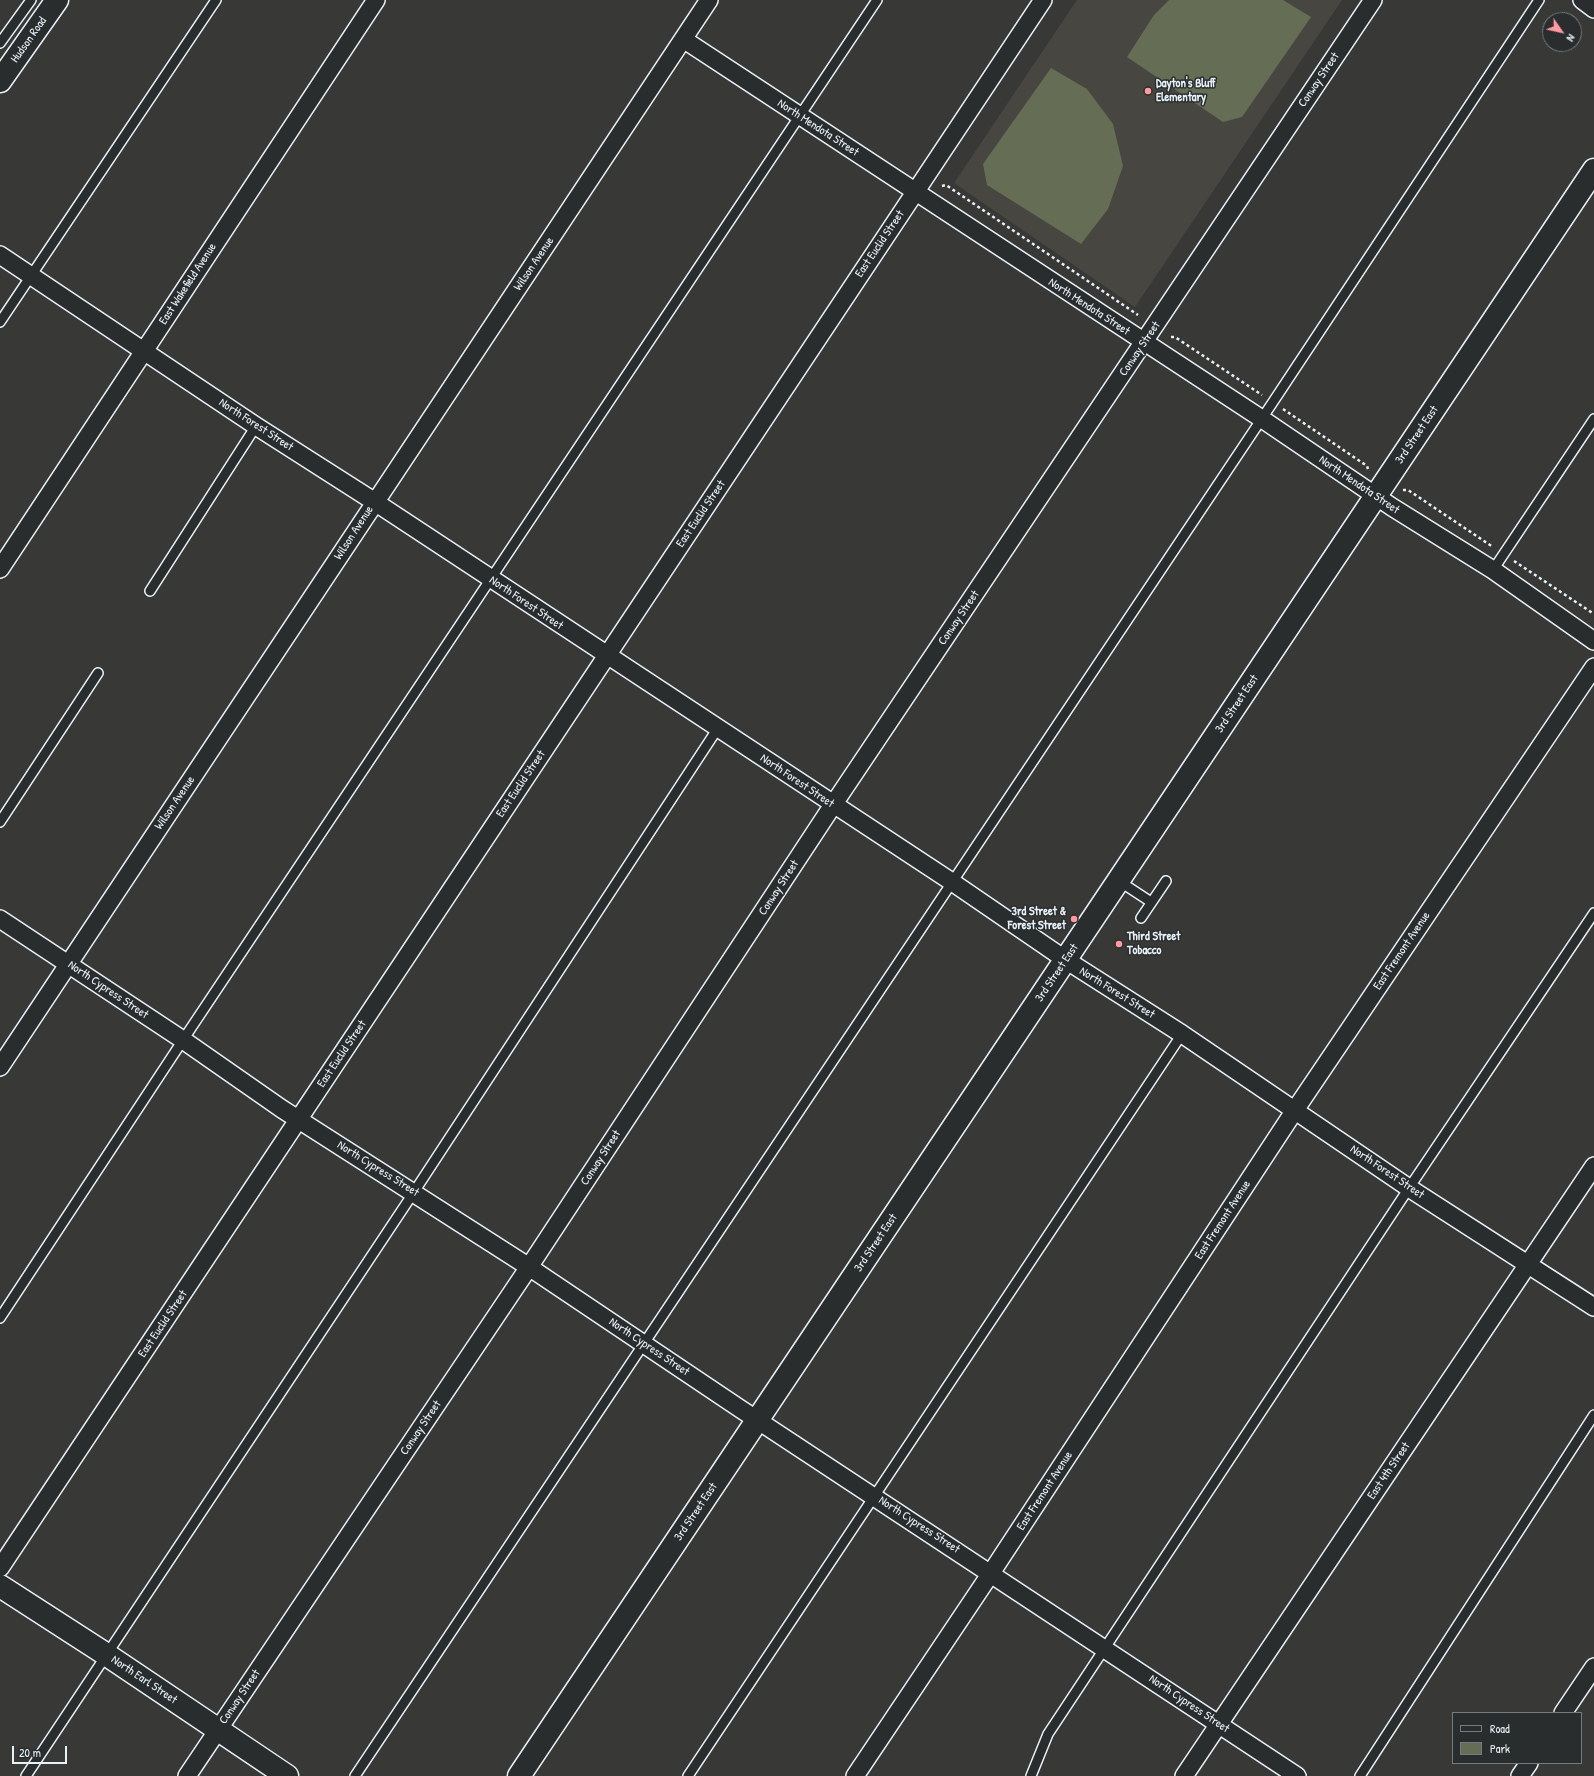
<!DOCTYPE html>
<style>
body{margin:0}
#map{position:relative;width:1594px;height:1776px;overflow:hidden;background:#383836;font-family:"Patrick Hand",sans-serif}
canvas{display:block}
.legend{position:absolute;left:1452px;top:1712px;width:130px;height:52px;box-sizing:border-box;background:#2a2d2e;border:1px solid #767b7f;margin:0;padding:5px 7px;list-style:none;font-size:12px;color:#e8f1f8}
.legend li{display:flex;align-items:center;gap:8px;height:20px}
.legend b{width:20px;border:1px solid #767b7f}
.north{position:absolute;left:1542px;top:12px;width:40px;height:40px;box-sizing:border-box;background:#2a2d2e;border:1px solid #767b7f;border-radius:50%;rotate:124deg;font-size:11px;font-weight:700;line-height:16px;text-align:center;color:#e8f1f8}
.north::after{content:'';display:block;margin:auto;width:14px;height:18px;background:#ff9aa2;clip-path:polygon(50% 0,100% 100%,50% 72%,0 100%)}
.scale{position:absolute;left:12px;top:1746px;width:55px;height:18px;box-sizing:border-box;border:2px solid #e8f1f8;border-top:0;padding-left:5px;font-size:12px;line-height:14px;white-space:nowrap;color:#e8f1f8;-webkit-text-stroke:3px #2a2d2e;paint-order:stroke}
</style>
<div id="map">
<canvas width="1594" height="1776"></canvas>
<ul class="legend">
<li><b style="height:5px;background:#2a2d2e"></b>Road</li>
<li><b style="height:11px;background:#656e55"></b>Park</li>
</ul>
<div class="north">N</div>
<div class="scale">20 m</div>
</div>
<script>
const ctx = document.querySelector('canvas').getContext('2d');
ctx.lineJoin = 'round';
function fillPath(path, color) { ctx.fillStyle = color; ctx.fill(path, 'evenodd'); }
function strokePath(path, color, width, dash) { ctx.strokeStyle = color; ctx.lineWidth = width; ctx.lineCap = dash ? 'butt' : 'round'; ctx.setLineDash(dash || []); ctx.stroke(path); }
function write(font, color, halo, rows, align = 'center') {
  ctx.font = font + ' "Patrick Hand",sans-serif'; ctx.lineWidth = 3; ctx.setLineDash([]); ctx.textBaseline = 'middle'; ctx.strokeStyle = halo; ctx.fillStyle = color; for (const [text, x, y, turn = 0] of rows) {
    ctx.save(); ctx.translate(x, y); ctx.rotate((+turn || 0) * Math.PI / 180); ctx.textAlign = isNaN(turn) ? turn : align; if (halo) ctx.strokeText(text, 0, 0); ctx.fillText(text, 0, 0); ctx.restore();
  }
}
fillPath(new Path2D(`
 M1077 0H1342L1135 307 954 183Z`), '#484640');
fillPath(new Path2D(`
 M1169 0H1283L1311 17 1242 117 1223 122 1127 57 1154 15Z
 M1051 68 1087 89 1113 124 1123 166 1108 209 1081 244 987 185 983 164Z`), '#656e55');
const lane = new Path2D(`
 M0 43 31 0
 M0 322 216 0
 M1493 570 1594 419
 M150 591 256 426
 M0 822 98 673
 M1119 881 1151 902
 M1141 918 1166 881
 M0 1318 183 1040 877 0
 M26 1776 414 1192 718 728
 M355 1776 1273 402 1539 0
 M688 1776 1182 1034
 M1031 1776 1048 1734 1409 1188 1594 913
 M1360 1776 1594 1415`);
const street = new Path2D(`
 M1582 0 1594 9
 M683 39 1262 419 1392 507 1493 570 1594 641
 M0 255 256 426 375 502 952 882 1066 960 1182 1034 1409 1188 1594 1307
 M0 569 376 0
 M0 919 183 1040 282 1109 529 1267 739 1408 1297 1776
 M0 1067 709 0
 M0 1568 1043 0
 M1563 1713 1594 1667
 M187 1776 529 1267 833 805 1373 0
 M855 1776 991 1573 1295 1110 1594 667
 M1184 1776 1594 1166
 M1520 1776 1529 1763`);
const secondary = new Path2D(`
 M0 81 57 0
 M0 1586 107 1655 287 1776
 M519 1776 1594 170`);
strokePath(lane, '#e8f1f8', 12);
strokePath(street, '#e8f1f8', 20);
strokePath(secondary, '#e8f1f8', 25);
strokePath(new Path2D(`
 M942 186 946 185 1138 315
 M1171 337H1175L1262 395
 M1283 409 1367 466 1368 469
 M1403 490H1408L1493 547
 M1514 561 1594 614`), '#e8f1f8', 2.5, [3, 3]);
strokePath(lane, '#2a2d2e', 9);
strokePath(street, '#2a2d2e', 17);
strokePath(secondary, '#2a2d2e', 22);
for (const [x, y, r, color] of [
 [1148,91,4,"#ff9aa2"],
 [1074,919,4,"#ff9aa2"],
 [1119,944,4,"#ff9aa2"]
]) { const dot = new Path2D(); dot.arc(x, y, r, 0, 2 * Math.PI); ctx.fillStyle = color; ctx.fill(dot); strokePath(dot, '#2a2d2e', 1.5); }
write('12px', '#e8f1f8', '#2a2d2e', [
 ["Hudson Road",29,40,-55],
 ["Conway Street",1319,80,-56],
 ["North Mendota Street",818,128,33],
 ["East Euclid Street",880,244,-56],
 ["Wilson Avenue",534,264,-56],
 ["East Wakefield Avenue",188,284,-57],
 ["North Mendota Street",1089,307,33],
 ["Conway Street",1140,349,-56],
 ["North Forest Street",256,425,33],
 ["3rd Street East",1417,435,-56],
 ["North Mendota Street",1359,485,34],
 ["East Euclid Street",701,514,-56],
 ["Wilson Avenue",354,533,-57],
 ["North Forest Street",526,603,34],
 ["Conway Street",959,618,-56],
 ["3rd Street East",1237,704,-56],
 ["North Forest Street",797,781,34],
 ["East Euclid Street",521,784,-56],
 ["Wilson Avenue",175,803,-56],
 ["Conway Street",779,888,-57],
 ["East Fremont Avenue",1402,951,-56],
 ["3rd Street East",1057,973,-56],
 ["North Cypress Street",108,990,34],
 ["North Forest Street",1117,993,32],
 ["East Euclid Street",342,1054,-56],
 ["Conway Street",601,1158,-57],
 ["North Cypress Street",378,1169,32],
 ["North Forest Street",1387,1172,34],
 ["East Fremont Avenue",1223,1220,-57],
 ["3rd Street East",876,1243,-56],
 ["East Euclid Street",163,1324,-56],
 ["North Cypress Street",649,1347,34],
 ["Conway Street",421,1428,-56],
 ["East 4th Street",1389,1471,-56],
 ["East Fremont Avenue",1045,1491,-57],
 ["3rd Street East",696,1512,-56],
 ["North Cypress Street",919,1525,33],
 ["North Earl Street",144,1680,34],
 ["Conway Street",240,1697,-56],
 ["North Cypress Street",1189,1704,34]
]);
write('bold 12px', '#e8f1f8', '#2a2d2e', [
 ["Dayton's Bluff",1156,84],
 ["Elementary",1156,98],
 ["3rd Street &",1066,912,"right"],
 ["Forest Street",1066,926,"right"],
 ["Third Street",1127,937],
 ["Tobacco",1127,951]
], 'left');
</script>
